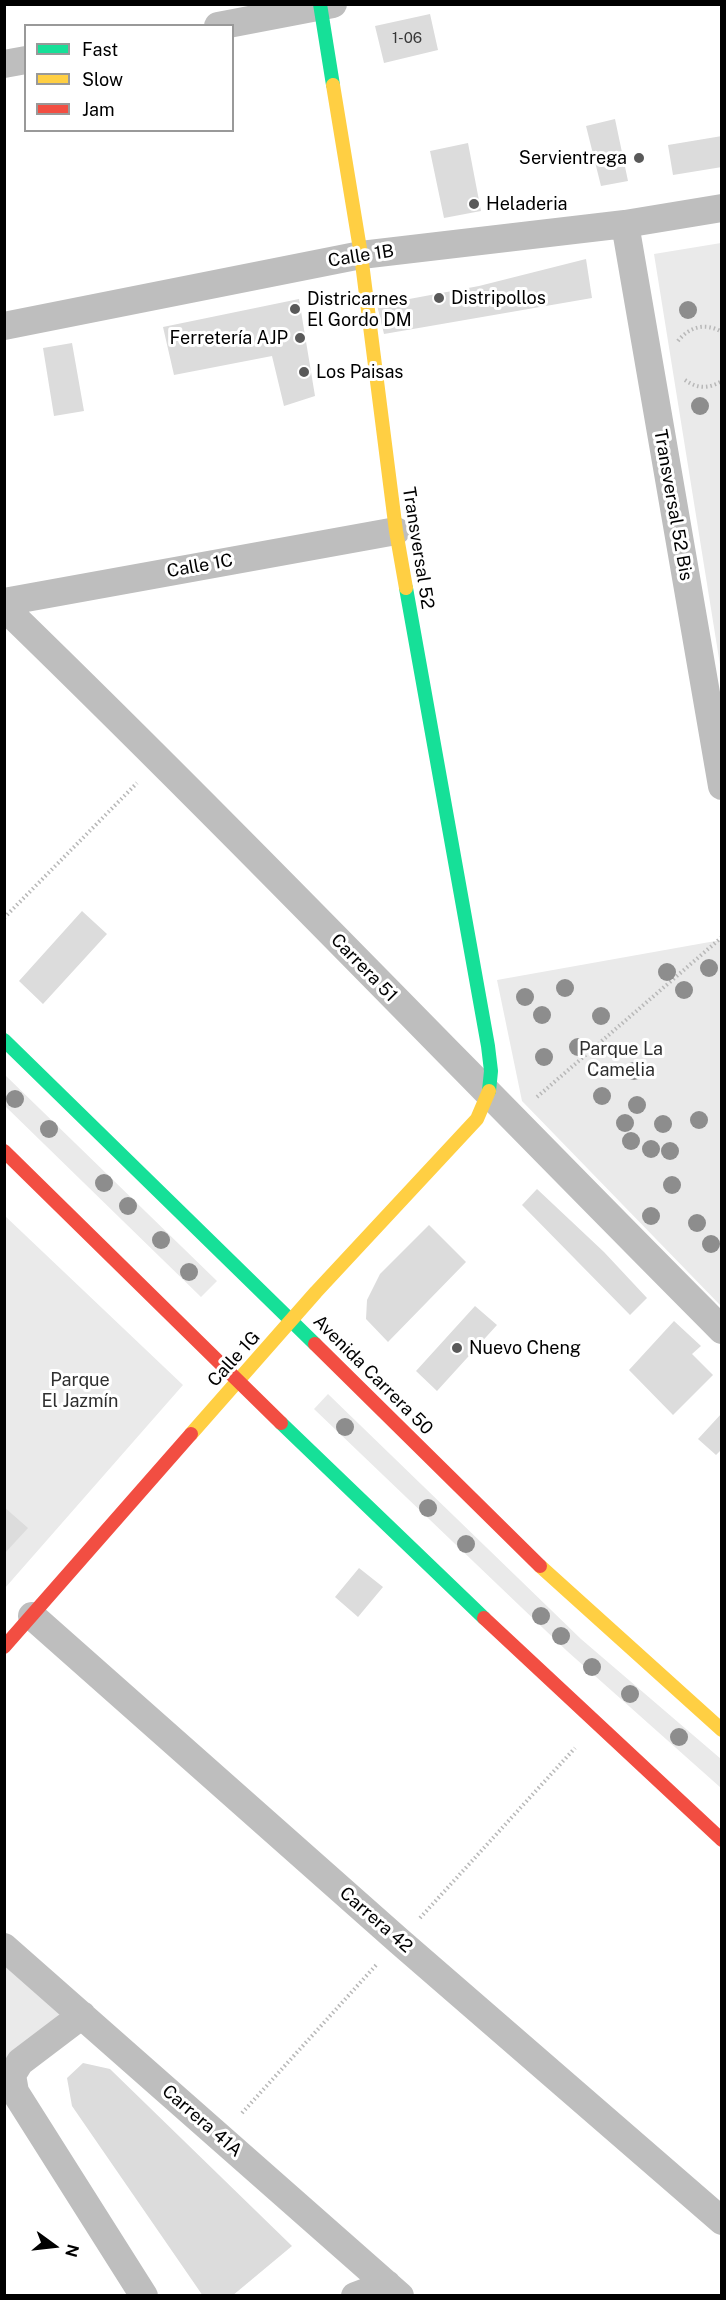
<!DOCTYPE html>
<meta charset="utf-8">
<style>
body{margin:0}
#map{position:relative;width:726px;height:2300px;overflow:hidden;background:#fff;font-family:"Public Sans",sans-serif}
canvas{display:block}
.frame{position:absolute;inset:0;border:6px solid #000;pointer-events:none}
.legend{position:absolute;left:24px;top:24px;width:210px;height:108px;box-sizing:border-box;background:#fff;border:2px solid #999;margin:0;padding:8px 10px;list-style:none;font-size:18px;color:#000}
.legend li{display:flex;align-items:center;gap:12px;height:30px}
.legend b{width:30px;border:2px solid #999}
.north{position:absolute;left:24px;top:2216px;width:60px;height:60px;-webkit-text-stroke:4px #fff;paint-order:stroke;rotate:105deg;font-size:16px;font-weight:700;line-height:24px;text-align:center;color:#000}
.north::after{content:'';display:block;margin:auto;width:21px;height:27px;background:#000;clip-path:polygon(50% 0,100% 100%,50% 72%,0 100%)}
</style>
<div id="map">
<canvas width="726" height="2300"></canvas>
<div class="frame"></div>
<ul class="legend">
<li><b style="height:8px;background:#16e098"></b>Fast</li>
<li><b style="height:8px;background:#ffcf43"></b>Slow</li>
<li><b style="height:8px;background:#f24e42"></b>Jam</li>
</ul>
<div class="north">N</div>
</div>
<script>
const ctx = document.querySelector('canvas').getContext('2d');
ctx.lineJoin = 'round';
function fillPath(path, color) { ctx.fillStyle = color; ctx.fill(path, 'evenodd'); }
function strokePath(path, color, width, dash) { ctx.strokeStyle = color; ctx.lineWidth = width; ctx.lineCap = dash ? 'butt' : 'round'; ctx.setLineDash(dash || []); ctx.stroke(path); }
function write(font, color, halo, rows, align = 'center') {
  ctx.font = font + ' "Public Sans",sans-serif'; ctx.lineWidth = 6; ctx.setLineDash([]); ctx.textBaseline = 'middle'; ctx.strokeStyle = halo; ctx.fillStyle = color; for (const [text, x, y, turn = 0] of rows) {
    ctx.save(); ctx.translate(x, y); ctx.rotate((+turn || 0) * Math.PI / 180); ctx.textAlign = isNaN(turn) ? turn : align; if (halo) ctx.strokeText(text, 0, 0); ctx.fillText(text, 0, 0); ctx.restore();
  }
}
fillPath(new Path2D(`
 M721 243H722L721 671 654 254Z
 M721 940H722L721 1306 522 1101 497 980Z
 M4 1074 217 1281 201 1297 5 1106Z
 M4 1215 183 1385 5 1588Z
 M328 1394 581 1639 721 1759V1788L567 1651 314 1409Z
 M5 1960 63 2011 5 2069Z`), '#eaeaea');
fillPath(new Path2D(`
 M430 14 438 50 384 63 375 26Z
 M615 119 628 181 601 186 586 126Z
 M722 136V167L673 175 668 145Z
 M468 143 481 211 444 218 430 151Z
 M586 259 592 298 384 334 377 305 479 286Z
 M299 299 315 396 284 406 272 356 174 375 163 327Z
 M72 343 84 411 54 416 43 348Z
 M82 911 107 934 43 1004 19 981Z
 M537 1189 604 1252 647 1298 630 1315 522 1205Z
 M429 1225 466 1262 388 1342 366 1319 367 1300 380 1274Z
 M475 1306 497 1325 437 1391 416 1371Z
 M674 1321 701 1346 692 1354 713 1375 673 1415 629 1370Z
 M722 1413V1449L716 1455 698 1439Z
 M4 1507 28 1528 4 1554Z
 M359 1568 383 1587 358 1617 335 1597Z
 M83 2063 110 2069 292 2246 232 2296H203L72 2106 67 2078Z`), '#dcdcdc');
strokePath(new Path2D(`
 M678 341C689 327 705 322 722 332
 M685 380C698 389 708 389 722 381
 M4 918 137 783
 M537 1097 722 937
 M420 1918 575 1748
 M242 2113 378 1963`), '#b8b8b8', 4, [1.5, 3]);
strokePath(new Path2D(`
 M218 26 333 4
 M4 64 26 60
 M625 224 722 786
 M4 326 361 255 625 224 722 208
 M4 602 396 531
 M4 607C248 844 482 1089 722 1330
 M32 1616 399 1941 722 2221
 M4 1947 400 2296
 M82 2015 20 2062 12 2075 15 2092 144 2296
 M355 2296 387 2284`), '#bebebe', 28);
strokePath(new Path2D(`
 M320 4 333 85
 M406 588 488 1046 491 1071 489 1091
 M4 1040 315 1344
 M281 1423 484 1618`), '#16e098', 14);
strokePath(new Path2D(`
 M333 85 361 255 396 531 406 588
 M191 1434 316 1292 477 1119 489 1091
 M540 1566 722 1730`), '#ffcf43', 14);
strokePath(new Path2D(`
 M4 1151 281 1423
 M315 1344 540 1566
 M484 1618 722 1840
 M4 1647 191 1434`), '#f24e42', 14);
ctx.fillStyle = '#8d8d8d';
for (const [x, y] of [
 [688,310],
 [700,406],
 [709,968],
 [667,972],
 [565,988],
 [684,990],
 [525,997],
 [542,1015],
 [601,1016],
 [578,1047],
 [544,1057],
 [634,1071],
 [602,1096],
 [15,1099],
 [637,1105],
 [699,1120],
 [625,1123],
 [663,1124],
 [49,1129],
 [631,1141],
 [651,1149],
 [670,1151],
 [104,1183],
 [672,1185],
 [128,1206],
 [651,1216],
 [697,1223],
 [161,1240],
 [711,1244],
 [189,1272],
 [345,1427],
 [428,1508],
 [466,1544],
 [541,1616],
 [561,1636],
 [592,1667],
 [630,1694],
 [679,1737]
]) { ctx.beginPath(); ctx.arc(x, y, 9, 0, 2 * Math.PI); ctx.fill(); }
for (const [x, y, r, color] of [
 [639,158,6,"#595959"],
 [474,204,6,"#595959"],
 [439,298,6,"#595959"],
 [295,309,6,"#595959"],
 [300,338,6,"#595959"],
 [304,372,6,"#595959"],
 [457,1348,6,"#595959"]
]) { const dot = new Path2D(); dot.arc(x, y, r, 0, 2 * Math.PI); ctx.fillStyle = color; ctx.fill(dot); strokePath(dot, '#fff', 2); }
write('15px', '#373737', null, [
 ["1-06",407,38]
]);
write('18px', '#000', '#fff', [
 ["Servientrega",627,158,"right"],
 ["Heladeria",486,204],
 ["Distripollos",451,298],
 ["Districarnes",307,299],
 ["El Gordo DM",307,320],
 ["Ferretería AJP",288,338,"right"],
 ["Los Paisas",316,372],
 ["Nuevo Cheng",469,1348]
], 'left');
write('18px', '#000', '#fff', [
 ["Calle 1B",361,256,-9],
 ["Transversal 52 Bis",673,505,80],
 ["Transversal 52",418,548,81],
 ["Calle 1C",200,566,-10],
 ["Carrera 51",364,968,46],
 ["Calle 1G",234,1359,-48],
 ["Avenida Carrera 50",373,1375,45],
 ["Carrera 42",376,1920,41],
 ["Carrera 41A",202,2121,41]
]);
write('18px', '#2f2f2f', '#fff', [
 ["Parque La",621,1049],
 ["Camelia",621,1070],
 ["Parque",80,1380],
 ["El Jazmín",80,1401]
]);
</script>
